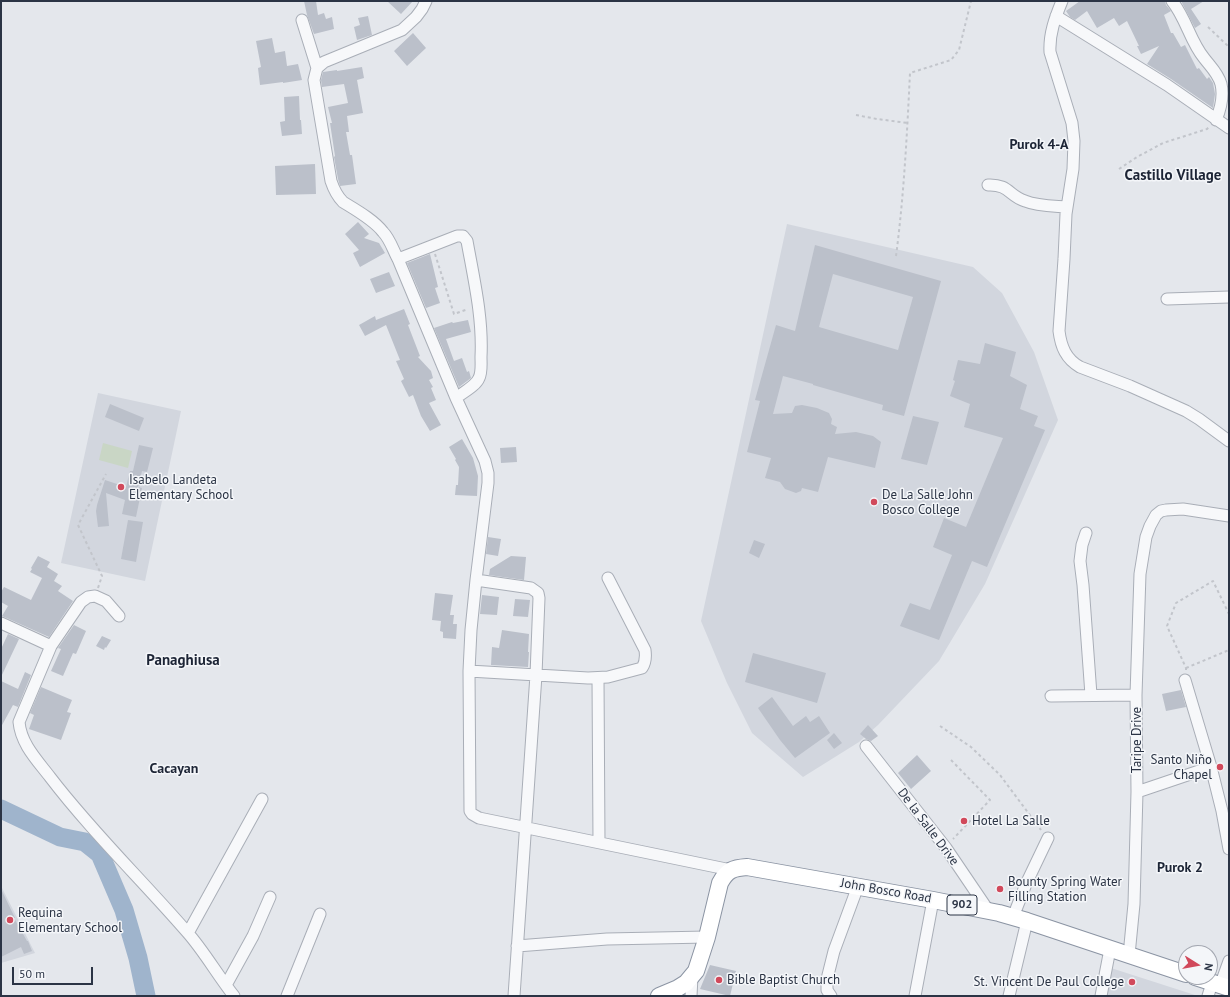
<!DOCTYPE html>
<meta charset="utf-8">
<style>
body{margin:0}
#map{position:relative;width:1230px;height:997px;overflow:hidden;background:#e4e7ec;font-family:"PT Sans",sans-serif}
canvas{display:block}
.frame{position:absolute;inset:0;border:2px solid #2b3445;pointer-events:none}
.north{position:absolute;left:1178px;top:945px;width:40px;height:40px;box-sizing:border-box;background:#f4f6f9;border:1px solid #a4a8b1;border-radius:50%;rotate:101deg;font-size:11px;font-weight:700;line-height:16px;text-align:center;color:#2b3445}
.north::after{content:'';display:block;margin:auto;width:14px;height:18px;background:#d1495b;clip-path:polygon(50% 0,100% 100%,50% 72%,0 100%)}
.scale{position:absolute;left:12px;top:967px;width:81px;height:18px;box-sizing:border-box;border:2px solid #2b3445;border-top:0;padding-left:5px;font-size:12px;line-height:14px;white-space:nowrap;color:#2b3445;-webkit-text-stroke:3px #f4f6f9;paint-order:stroke}
</style>
<div id="map">
<canvas width="1230" height="997"></canvas>
<div class="frame"></div>
<div class="north">N</div>
<div class="scale">50 m</div>
</div>
<script>
const ctx = document.querySelector('canvas').getContext('2d');
ctx.lineJoin = 'round';
function fillPath(path, color) { ctx.fillStyle = color; ctx.fill(path, 'evenodd'); }
function strokePath(path, color, width, dash) { ctx.strokeStyle = color; ctx.lineWidth = width; ctx.lineCap = dash ? 'butt' : 'round'; ctx.setLineDash(dash || []); ctx.stroke(path); }
function write(font, color, halo, rows, align = 'center') {
  ctx.font = font + ' "PT Sans",sans-serif'; ctx.lineWidth = 3; ctx.setLineDash([]); ctx.textBaseline = 'middle'; ctx.strokeStyle = halo; ctx.fillStyle = color; for (const [text, x, y, turn = 0] of rows) {
    ctx.save(); ctx.translate(x, y); ctx.rotate((+turn || 0) * Math.PI / 180); ctx.textAlign = isNaN(turn) ? turn : align; if (halo) ctx.strokeText(text, 0, 0); ctx.fillText(text, 0, 0); ctx.restore();
  }
}
fillPath(new Path2D(`
 M787 224 973 267 1002 293 1034 352 1058 420 985 584 939 661 878 725 859 742 803 777 752 733 727 683 701 621Z
 M98 393 181 411 145 581 61 563Z
 M1 886 35 953 1 963Z
 M1111 968 1198 996H1106Z`), '#d2d6de');
fillPath(new Path2D(`
 M103 443 132 451 128 468 99 460Z`), '#c9d6c5');
strokePath(new Path2D(`
 M1 809 60 837 85 842 100 854 124 910 138 958 146 996`), '#9fb4cc', 19);
fillPath(new Path2D(`
 M304 1H316L318 15 324 13 326 19 332 17 334 29 314 34 307 15Z
 M387 1H413L401 14Z
 M1080 1H1165L1166 5 1171 11 1164 15 1171 33H1173L1181 47 1185 45 1197 69 1199 68 1207 79 1209 77 1213 83 1215 94 1213 108 1171 79 1147 64 1159 46 1141 54 1137 46H1139L1127 21 1119 26 1114 18 1097 28 1087 11 1075 20 1070 17 1066 11Z
 M1181 1H1204L1191 9 1201 24 1195 28Z
 M368 16 372 35 357 40 354 27 360 25 358 18Z
 M413 33 426 48 407 66 394 51Z
 M272 38 275 53 285 51 287 66 298 64 302 80 283 83V82L260 85 258 68 261 67 256 41Z
 M362 67 364 78 357 80 363 113 347 116 349 132H346L350 155H352L356 184 340 186 338 179 334 157 335 156 330 123H332L328 107 348 103 344 84 322 87 321 80 323 72 337 70V71Z
 M299 96 300 120H301L302 134 282 136 280 122 285 121 284 97Z
 M315 164 316 194 276 195 275 166Z
 M358 222 369 234 364 238 379 243 385 253 360 267 353 253 359 250 345 234Z
 M815 245 941 281 904 416 882 410 883 405 813 385V384L783 376 773 414 792 413 795 406 802 405 817 408 829 413 832 419 831 424 837 427 835 434 856 432 873 436 881 442 875 468 828 457 818 492 802 488 801 491 796 493 785 489 780 482 765 478 771 458 747 452 760 401 755 400 776 325 795 331ZM833 274 913 297 898 350 819 327Z
 M430 254 438 287 435 288 440 303 426 308 407 263Z
 M389 272 395 286 376 293 370 279Z
 M404 309 410 324 408 325 420 356 418 357 431 371 433 378 429 380 433 387 431 388 436 400 429 403 441 425 430 431 421 416 413 395 409 397 401 381 404 379 396 361 400 360 386 325 365 336 359 325 375 316 376 320Z
 M468 320 471 332 446 339 454 361 462 358 467 372 469 371 471 378 459 387 434 328 452 322 453 323Z
 M985 343 1016 352 1010 376 1027 385 1020 409 1038 416 1034 426 1045 430 987 567 972 561 939 640 900 626 910 603 930 610 952 555 933 547 944 518 966 527 1003 438 964 427 970 404 950 396 955 381 953 380 958 360 980 364Z
 M110 404 144 418 139 431 105 417Z
 M913 416 939 422 927 465 901 459Z
 M462 439 473 458 478 476 477 496 455 495 456 485H458L459 467 455 460 456 459 449 447Z
 M139 445 153 448 147 472 142 471 138 487 142 488 136 517 122 514 125 500 106 493 109 526 98 527 96 511 97 505 105 480 126 487 130 471H133Z
 M516 447 517 462 501 463 500 448Z
 M128 520 143 522 136 562 121 559Z
 M488 537 501 539 498 556 486 554Z
 M754 540 765 544 759 558 749 553Z
 M38 556 50 562 47 567 58 574 54 581 62 586 58 591 73 601 49 637 2 616 8 606 1 602V592L4 587 31 600 42 578 30 572 32 569 31 568Z
 M511 556 526 557 524 580 489 575 490 569Z
 M435 593 453 595 450 615H454L453 624H457L456 639 443 638V632L440 631 441 621 432 620Z
 M482 595 499 597 497 615 480 614Z
 M515 599 530 600 528 617 513 616Z
 M74 625 86 631 76 654 73 653 63 676 51 671 61 649 58 648Z
 M502 630 529 634 528 652H529L528 667 491 665 492 647 499 648Z
 M8 634 19 639 1 677V649Z
 M102 636 111 640 106 648 105 647 104 650 96 646Z
 M753 653 826 673 817 703 745 682Z
 M25 672 31 675 18 707 13 705 1 727V681L18 689Z
 M41 687 72 700 67 712 71 713 61 740 29 729 34 715 30 713Z
 M1181 690 1186 707 1166 711 1162 694Z
 M772 697 793 726 806 716 810 722 819 716 830 733 795 758 780 740 758 708Z
 M868 725 878 736 871 741 866 739 860 734Z
 M834 733 842 743 834 749 827 740Z
 M917 755 931 771 911 789 898 773Z
 M1 889 15 918H14L27 941H28L32 951 24 954 21 947 1 957Z
 M710 965 736 971 730 996 700 989Z`), '#bbc0ca');
const minor = new Path2D(`
 M426 1 422 9 416 17 402 30 324 62 317 68 314 80 331 181C334 190 337 196 343 202 356 210 374 220 383 232 390 239 393 250 398 259L456 398 485 461 488 473V483L476 580 471 630 469 671 470 811 472 814 479 818 731 870
 M1062 1C1055 18 1049 34 1050 52L1072 123 1074 141 1073 169 1066 214 1064 259 1059 331C1061 347 1066 359 1080 367L1130 386 1186 411 1199 419 1229 441
 M1172 1C1186 18 1190 41 1204 58 1210 66 1218 73 1221 84 1224 97 1221 108 1216 120
 M1056 16 1167 85 1229 128
 M302 20 317 68
 M988 185C1009 184 1009 196 1025 201 1037 206 1054 206 1066 207
 M398 259 457 236H463L467 241C474 280 483 318 481 357 481 364 482 372 479 378 476 386 462 393 456 398
 M1167 299 1229 297
 M1086 533 1082 545 1080 561 1083 585 1091 695
 M476 580 531 588 538 593 539 598 536 675 514 996
 M119 616 106 601 95 596 88 597 81 602 51 646 19 722C21 744 37 760 50 777 92 832 142 880 187 932 204 951 218 976 234 996
 M1 623 51 646
 M469 671 588 678 608 677 642 668C646 662 646 657 645 650L608 578
 M598 678 599 842
 M1185 680 1211 767 1222 811 1229 849
 M1051 696 1136 695
 M866 746 946 848 988 910
 M1137 792 1211 767
 M1013 917 1026 884 1048 838
 M188 933 262 799
 M517 946 607 939 707 937
 M1129 955 1134 904 1137 792 1136 695 1140 574 1146 537 1150 526 1156 515 1161 511 1166 510 1183 509 1229 516
 M226 985 253 936 270 897
 M1220 986 1229 961
 M287 996 320 914
 M691 996 692 977
 M831 996 827 990V979L834 951 858 886
 M915 996 933 900
 M1009 996 1027 921
 M1101 996 1110 949
 M1208 996 1212 983`);
const highway = new Path2D(`
 M1195 977 1229 988
 M659 996 678 988 686 983 696 971 707 937 720 883C727 870 733 868 747 867L933 900 999 913 1027 921 1186 974`);
strokePath(minor, '#a9aeb7', 13);
strokePath(highway, '#8b94a3', 18);
strokePath(new Path2D(`
 M1208 27 1229 47
 M856 115 877 119 908 123
 M1119 169 1137 157 1163 143 1207 129 1209 127
 M435 254 454 314 468 309
 M896 256C904 195 907 134 910 73L951 60 959 50 971 1
 M98 588 102 576 78 525 106 474
 M1186 668 1229 650
 M1186 670V668L1167 626 1176 603 1213 581 1229 614
 M940 726 971 747 1000 775 1041 830
 M951 760 990 800 953 839`), '#c2c5cb', 2, [3, 3]);
strokePath(minor, '#f7f8fa', 11);
strokePath(highway, '#fff', 16);
for (const [x, y, r, color] of [
 [121,487,4,"#d1495b"],
 [874,502,4,"#d1495b"],
 [1220,767,4,"#d1495b"],
 [964,821,4,"#d1495b"],
 [1000,889,4,"#d1495b"],
 [10,920,4,"#d1495b"],
 [719,980,4,"#d1495b"],
 [1132,982,4,"#d1495b"]
]) { const dot = new Path2D(); dot.arc(x, y, r, 0, 2 * Math.PI); ctx.fillStyle = color; ctx.fill(dot); strokePath(dot, '#f4f6f9', 1.5); }
for (const [x, y, w] of [
 [962,905,30]
]) { const box = new Path2D(); box.roundRect(x - w / 2, y - 10, w, 20, 3); ctx.fillStyle = '#f4f6f9'; ctx.fill(box); strokePath(box, '#2b3445', 1); }
write('bold 12px', '#2b3445', null, [
 ["902",962,905]
]);
write('13px', '#2b3445', '#f4f6f9', [
 ["Isabelo Landeta",129,480],
 ["Elementary School",129,495],
 ["De La Salle John",882,495],
 ["Bosco College",882,510],
 ["Santo Niño",1212,760,"right"],
 ["Chapel",1212,775,"right"],
 ["Hotel La Salle",972,821],
 ["Bounty Spring Water",1008,882],
 ["Filling Station",1008,897],
 ["Requina",18,913],
 ["Elementary School",18,928],
 ["Bible Baptist Church",727,980],
 ["St. Vincent De Paul College",1124,982,"right"]
], 'left');
write('13px', '#2b3445', '#f4f6f9', [
 ["Taripe Drive",1137,740,-90],
 ["De la Salle Drive",928,827,53],
 ["John Bosco Road",886,891,10]
]);
write('bold 14px', '#1d2536', '#f4f6f9', [
 ["Purok 4-A",1039,145],
 ["Cacayan",174,769],
 ["Purok 2",1180,868]
]);
write('bold 15px', '#1d2536', '#f4f6f9', [
 ["Castillo Village",1173,176],
 ["Panaghiusa",183,661]
]);
</script>
